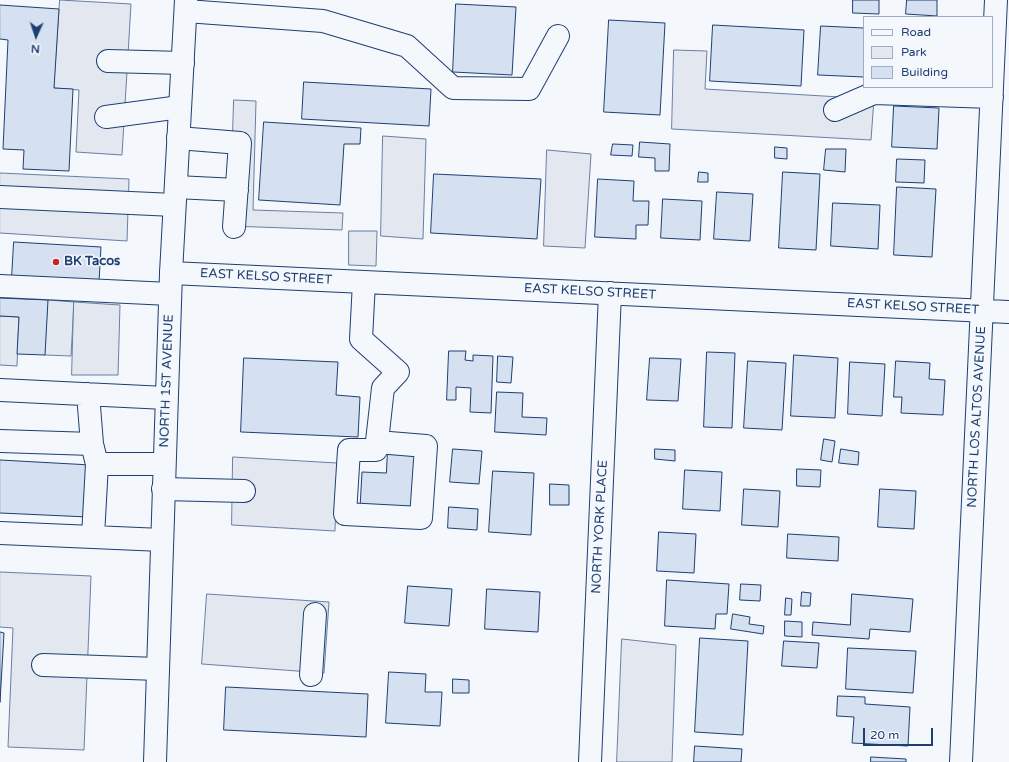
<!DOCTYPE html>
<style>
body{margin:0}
#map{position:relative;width:1009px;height:762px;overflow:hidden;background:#f4f7fb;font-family:"Varela Round",sans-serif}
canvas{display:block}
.legend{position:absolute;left:863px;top:16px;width:130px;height:72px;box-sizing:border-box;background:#f4f7fb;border:1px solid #9eadc5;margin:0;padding:5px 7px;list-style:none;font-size:12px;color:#1d3f73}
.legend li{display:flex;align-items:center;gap:8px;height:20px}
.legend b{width:20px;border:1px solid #9eadc5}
.north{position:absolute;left:16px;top:16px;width:40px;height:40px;-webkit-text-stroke:3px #f4f7fb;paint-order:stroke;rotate:183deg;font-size:11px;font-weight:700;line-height:16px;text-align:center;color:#1d3f73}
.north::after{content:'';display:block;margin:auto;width:14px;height:18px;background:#1d3f73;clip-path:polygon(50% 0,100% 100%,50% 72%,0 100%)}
.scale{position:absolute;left:863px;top:728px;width:70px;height:18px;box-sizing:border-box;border:2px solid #1d3f73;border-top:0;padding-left:5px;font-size:12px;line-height:14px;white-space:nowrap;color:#1d3f73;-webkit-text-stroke:3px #f4f7fb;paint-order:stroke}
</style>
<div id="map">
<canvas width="1009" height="762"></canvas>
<ul class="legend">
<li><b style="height:5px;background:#f4f7fb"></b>Road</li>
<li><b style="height:11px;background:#e3e9f0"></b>Park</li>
<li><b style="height:11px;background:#d5e0f0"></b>Building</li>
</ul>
<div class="north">N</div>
<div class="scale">20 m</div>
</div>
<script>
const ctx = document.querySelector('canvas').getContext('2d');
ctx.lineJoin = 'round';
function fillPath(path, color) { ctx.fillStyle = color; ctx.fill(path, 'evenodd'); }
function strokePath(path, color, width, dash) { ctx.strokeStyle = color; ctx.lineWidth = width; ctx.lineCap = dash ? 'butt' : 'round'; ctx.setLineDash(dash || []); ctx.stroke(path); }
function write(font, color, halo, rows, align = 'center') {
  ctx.font = font + ' "Varela Round",sans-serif'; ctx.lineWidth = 3; ctx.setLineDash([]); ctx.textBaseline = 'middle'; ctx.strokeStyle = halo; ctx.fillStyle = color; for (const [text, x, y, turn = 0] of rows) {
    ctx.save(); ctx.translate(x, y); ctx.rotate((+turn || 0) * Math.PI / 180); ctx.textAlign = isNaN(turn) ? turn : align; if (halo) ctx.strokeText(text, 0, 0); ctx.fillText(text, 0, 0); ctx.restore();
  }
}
const green = new Path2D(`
 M48 300 74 302 71 356 45 355Z
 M0 316 19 317 17 366 0 365Z`);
fillPath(green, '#e3e9f0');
strokePath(green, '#687fa3', 1);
const parking = new Path2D(`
 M60 0 131 4 122 155 76 152 79 90 54 88Z
 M674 50 707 51 705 89 874 99 871 140 672 129Z
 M234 100 256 101 253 210 343 213 342 230 230 226Z
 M383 136 426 139 423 239 381 236Z
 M547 150 591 154 585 248 544 246Z
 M0 173 129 179 127 241 0 233Z
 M349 231H377L376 266 349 265Z
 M74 302 120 305 118 375H72Z
 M233 457 337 463 335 531 232 525Z
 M0 572 91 576 84 750 8 747 13 628 0 627Z
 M207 594 329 602 324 673 202 664Z
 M622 639 676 645 672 762H617Z`);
fillPath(parking, '#e3e8f0');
strokePath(parking, '#687fa3', 1);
const building = new Path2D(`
 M853 0H879V14L853 13Z
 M907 0H937V16L906 14Z
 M456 4 516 7 512 75 453 72Z
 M0 5 59 9 54 88 73 89 69 171 23 169 24 150 3 149 8 40 0 39Z
 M609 20 665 23 660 115 604 112Z
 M713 25 804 30 801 86 710 81Z
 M821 26 864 28V77L818 75Z
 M304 82 431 89 429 126 302 119Z
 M894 106 939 108 937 149 892 147Z
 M264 122 361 128 360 144H344L340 205 259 200Z
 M640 142 670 144 669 171H655V158L639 157Z
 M613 144 633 145 632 156 611 155Z
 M775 147 787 148V159L775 158Z
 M826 149H846L845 172 824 170Z
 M897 159 925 160 924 183 896 182Z
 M699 172 708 173V182H698Z
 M783 172 820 174 816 250 779 248Z
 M434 174 541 179 537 239 431 233Z
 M598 179 634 181 633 201H649L648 225H636V239L595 237Z
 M897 187 936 189 932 257 894 255Z
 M717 192 753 194 750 241 714 239Z
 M663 199 702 201 700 240 661 238Z
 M833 203 880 205 878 249 831 246Z
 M14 242 101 247 99 282 12 277Z
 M0 298 48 300 45 355 17 354 19 317 0 316Z
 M449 351H466L465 360 473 361V355L493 356 491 413 470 412 471 388 456 387V400H447Z
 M707 352 735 353 732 428 704 427Z
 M794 355 838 358 835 418 791 416Z
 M498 356 513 357 511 383 497 382Z
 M244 358 338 362 336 395 360 397 358 437 241 432Z
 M650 358 681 359 678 401 647 400Z
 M748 361 786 363 782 430 744 428Z
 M896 361 930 363 929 379 945 380 943 415 901 413 902 397H894Z
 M850 362 885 364 882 416 848 414Z
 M497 392 523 393 522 417 547 418 546 435 495 432Z
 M824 439 835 441 832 462 821 460Z
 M388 449 421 451 418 512 360 508 362 472 386 473Z
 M453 449 482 451 479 484 450 482Z
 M655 449 675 450V461L655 459Z
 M841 449 859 452 858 465 839 463Z
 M0 460 91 465 88 517 0 513Z
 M797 469 821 470 820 487 797 486Z
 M685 470 722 472 720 511 683 509Z
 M493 471 534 473 531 535 489 532Z
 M550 484 569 485V505H550Z
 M744 489 780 491 778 527 742 525Z
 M880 489 916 491 914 529 878 527Z
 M449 507 478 509 477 530 448 528Z
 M659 532 696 534 694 573 657 571Z
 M788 534 839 537 838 561 787 558Z
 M667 580 729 584 727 614H716L715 629 665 626Z
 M741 584 761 585 760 601 740 600Z
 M408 586 452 589 449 626 405 623Z
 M487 589 540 592 538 632 485 629Z
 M802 592 811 593 810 606H801Z
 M852 594 913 599 910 632 870 629 869 639 812 635 813 622 850 625Z
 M786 598 792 599 791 615H785Z
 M733 614 750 617 749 624 764 626 763 634 731 629Z
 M785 621 802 622V637L785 636Z
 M0 632 4 633 0 702Z
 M700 638 748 641 743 735 695 732Z
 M784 641 819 643 817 668 782 666Z
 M848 648 916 651 913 693 846 689Z
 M389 672 426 674 425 692H442L440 726 386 723Z
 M453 679 469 680V693H453Z
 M226 687 368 694 366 737 224 730Z
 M838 696 865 697V704L910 707 908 746 852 743 854 717 837 716Z
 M695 746 742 749 741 762H694Z
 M871 757 906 759V762H871Z`);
fillPath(building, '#d5e0f0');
strokePath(building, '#1d3f73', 1);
const minor = new Path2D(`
 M186 11 323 21 407 46 453 88 529 89 558 36
 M108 61 183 63
 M835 110 874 93 992 97
 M106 117 180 107
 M178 138 240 143 234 227
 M176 187 237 190
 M0 197 174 205
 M171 273 1009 312
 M364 282 361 339 398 372 383 388 376 450H349L345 514 421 518 426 446 377 442
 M0 286 170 294
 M0 390 166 398
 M88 394 92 444
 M0 441 92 444 97 464H164
 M163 489 244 491
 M0 533 162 540
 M93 536 97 464
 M43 665 158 669
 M311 675 315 614
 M590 762 610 293
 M961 762 996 0`);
const major = new Path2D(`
 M155 762 171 273 186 0`);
strokePath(minor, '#1d3f73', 24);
strokePath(major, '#1d3f73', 24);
strokePath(minor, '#f4f7fb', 22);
strokePath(major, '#f4f7fb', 22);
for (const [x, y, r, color] of [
 [56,262,4,"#c62828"]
]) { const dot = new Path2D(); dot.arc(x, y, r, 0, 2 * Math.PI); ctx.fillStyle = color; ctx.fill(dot); strokePath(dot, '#f4f7fb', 1.5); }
write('bold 13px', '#1d3f73', '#f4f7fb', [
 ["BK Tacos",64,262]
], 'left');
write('13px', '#1d3f73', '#f4f7fb', [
 ["EAST KELSO STREET",266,277,3],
 ["EAST KELSO STREET",590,292,3],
 ["EAST KELSO STREET",913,307,3],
 ["NORTH 1ST AVENUE",167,381,-88],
 ["NORTH LOS ALTOS AVENUE",977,417,-87],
 ["NORTH YORK PLACE",600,527,-87]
]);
</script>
